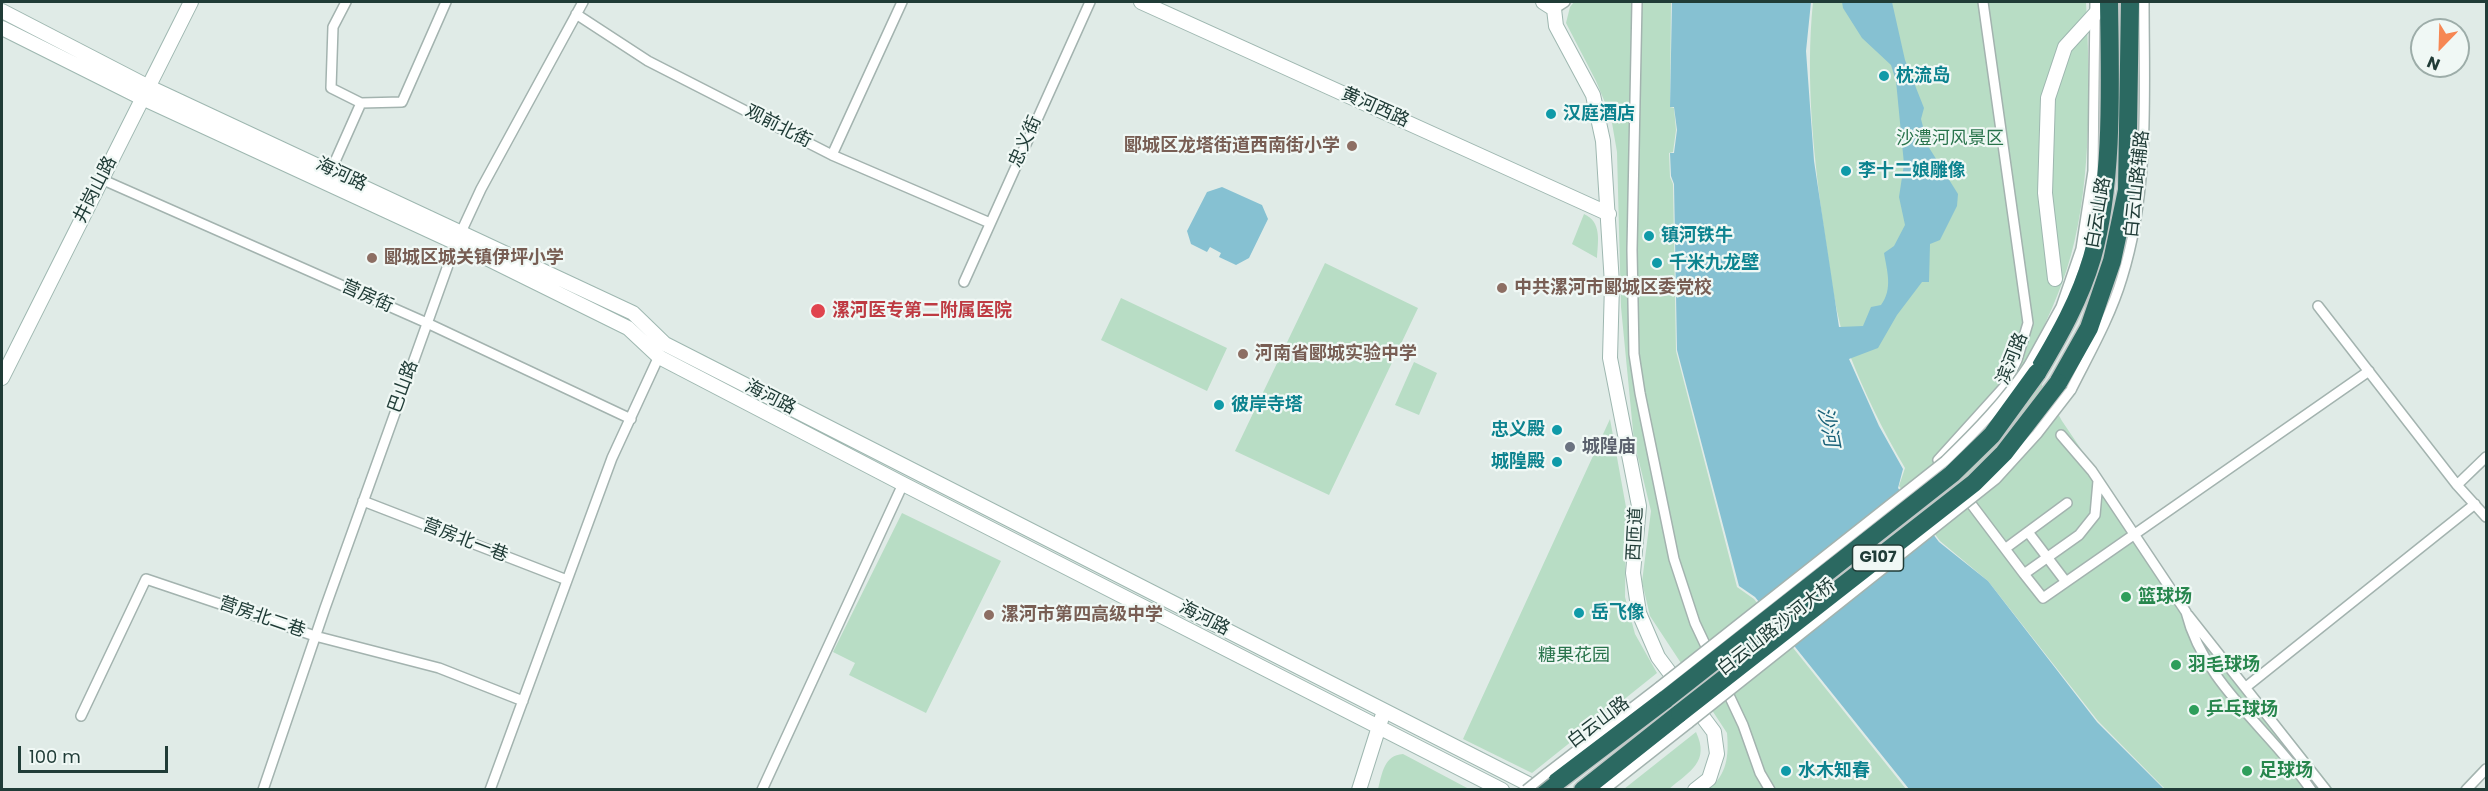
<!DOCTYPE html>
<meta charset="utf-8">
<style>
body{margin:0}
#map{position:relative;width:2488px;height:791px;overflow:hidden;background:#e0ebe7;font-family:Poppins,sans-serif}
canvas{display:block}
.frame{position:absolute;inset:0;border:3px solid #203c37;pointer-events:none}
.north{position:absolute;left:2410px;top:18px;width:60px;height:60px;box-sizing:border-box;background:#f0f8f5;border:2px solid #9dada9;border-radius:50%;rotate:203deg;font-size:16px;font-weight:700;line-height:24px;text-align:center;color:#203c37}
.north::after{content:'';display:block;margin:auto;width:21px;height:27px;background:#f68753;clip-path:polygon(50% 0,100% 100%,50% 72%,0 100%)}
.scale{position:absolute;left:18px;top:746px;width:150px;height:27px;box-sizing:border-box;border:3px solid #203c37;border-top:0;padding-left:8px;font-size:18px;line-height:21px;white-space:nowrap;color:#203c37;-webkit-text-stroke:4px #f0f8f5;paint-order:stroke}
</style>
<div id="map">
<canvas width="2488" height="791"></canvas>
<div class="frame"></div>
<div class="north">N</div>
<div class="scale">100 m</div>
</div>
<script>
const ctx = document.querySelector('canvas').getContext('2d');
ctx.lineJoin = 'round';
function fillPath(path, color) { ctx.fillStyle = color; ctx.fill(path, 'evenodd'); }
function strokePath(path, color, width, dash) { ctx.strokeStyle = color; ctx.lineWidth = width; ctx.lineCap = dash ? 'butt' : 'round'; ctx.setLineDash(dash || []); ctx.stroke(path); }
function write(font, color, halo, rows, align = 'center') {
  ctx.font = font + ' Poppins,"Noto Sans SC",sans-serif'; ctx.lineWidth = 4.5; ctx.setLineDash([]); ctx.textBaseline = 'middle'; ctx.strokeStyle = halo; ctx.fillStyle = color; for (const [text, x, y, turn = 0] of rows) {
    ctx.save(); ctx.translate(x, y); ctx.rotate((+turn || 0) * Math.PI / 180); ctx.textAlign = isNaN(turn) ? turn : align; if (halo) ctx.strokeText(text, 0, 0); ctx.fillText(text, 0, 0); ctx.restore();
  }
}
fillPath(new Path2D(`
 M1574 2H1671L1670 107 1674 108 1676 130 1673 152 1669 153 1670 177 1673 184 1676 351 1737 587 1754 599 1906 789H1709C1727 774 1729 756 1727 733L1650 616 1642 582 1651 511 1634 441 1621 307 1617 152 1611 117 1596 81 1566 23 1570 7Z
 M1813 2H2086C2090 80 2092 180 2071 255 2061 292 2044 326 2028 360L2062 421 2188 607 2333 789H2165L2098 721 1988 581 1940 541 1899 486 1905 468C1883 431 1864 392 1849 353 1835 316 1831 276 1825 237 1814 159 1805 81 1813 2Z
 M1584 214C1602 222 1598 241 1597 258L1572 244Z
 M1325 263 1418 308 1329 495 1235 451Z
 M1121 298 1227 348 1207 391 1101 340Z
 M1414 362 1437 373 1419 415 1395 405Z
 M1610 419 1626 507 1625 597 1635 634 1657 673 1532 773 1463 739Z
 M902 513 1001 561 926 713 849 675 855 663 833 652Z
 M1696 732C1710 762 1690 771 1669 789H1624Z
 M1403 754 1469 789H1378C1382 774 1384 755 1403 754Z`), '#b8ddc5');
fillPath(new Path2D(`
 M1672 2H1811L1806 51 1814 161 1839 327 1863 326 1871 307 1881 305C1893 289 1887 271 1884 253L1894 246 1905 225 1899 197 1904 164 1896 81 1891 65 1862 38 1843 8 1842 2H1892L1905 60 1924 108 1921 119 1928 146 1958 194 1957 206 1940 240 1930 244 1929 282H1922L1897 315 1878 348 1849 359 1879 426 1903 469 1898 488 1939 542 1988 581 2097 722 2164 789H1909L1755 597 1739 586 1677 350 1674 184 1671 176 1670 153H1674L1677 130 1674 107H1670Z
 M1222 187 1262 205 1268 219 1249 258 1236 265 1219 257 1221 253 1210 247 1207 252 1191 244 1187 231 1207 192Z`), '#86c1d2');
const street = new Path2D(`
 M346 2 333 27 331 88 361 103 402 102 446 2
 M1637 2 1632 250 1634 354 1640 393 1674 559 1695 623 1743 725 1760 773 1770 790
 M1983 2 2028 323 2017 360 2004 387 1938 460 2024 574 2079 535 2095 515 2098 481
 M1554 9 1565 2
 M576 14 648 61 832 155 990 223
 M832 155 902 2
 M329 175 361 103
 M101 179 427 323 631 419
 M964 282 1090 2
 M2318 306 2457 485 2486 517
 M2029 365 2061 307 2081 249 2093 171 2095 2
 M2071 390C2089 354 2110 318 2122 278 2150 188 2144 94 2144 2
 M2061 435 2092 471 2186 612C2204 685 2271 730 2311 790
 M2457 485 2486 457
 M363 501 567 580
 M2028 532 2066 582
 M2006 548 2067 503
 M2024 574 2043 598 2369 371
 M2188 615 2326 790
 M2246 687 2475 504
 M81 716 146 579 315 636 439 668 523 701
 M1546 774 1659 687
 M263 790 325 608 456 243 481 189 583 2
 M490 790 612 458 660 354
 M762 790 903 484
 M1604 790 1689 723
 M2466 790 2486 769`);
const secondary = new Path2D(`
 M1141 2 1609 214
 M1543 2 1554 9 1556 26 1593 95 1603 141 1612 284 1610 358 1639 506 1633 573 1639 613 1658 657 1714 732 1717 754 1709 779 1695 790
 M2 11 147 86 633 313 665 344 1540 790
 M2 28 142 98 456 243 628 328 659 357 903 484 1502 790
 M2055 279 2045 193 2048 98 2065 47 2106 2
 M2 378 191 2
 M1359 790 1382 717`);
const highway = new Path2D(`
 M2037 373C2059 336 2080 299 2092 258 2114 180 2110 82 2109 2
 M2058 383 2089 328 2112 261 2127 190 2130 2
 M1546 790 1666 699
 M1583 790 1680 713`);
strokePath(street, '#a3b3af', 12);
strokePath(secondary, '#9eb7b0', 16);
strokePath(highway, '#c1c8c7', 21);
strokePath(street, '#fff', 9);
strokePath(secondary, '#fff', 14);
strokePath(highway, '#2b6961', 18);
const streetBridge = new Path2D(`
 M1659 687 1945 461C1977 430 2005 401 2029 365
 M1689 723 1996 479 2037 434 2071 390
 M1526 790 1546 774`);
const highwayBridge = new Path2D(`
 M1666 699 1952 474 1992 435 2037 373
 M1680 713 1974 483 2004 453 2058 383`);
strokePath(streetBridge, '#a3b3af', 12, []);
strokePath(highwayBridge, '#c1c8c7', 21, []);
strokePath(streetBridge, '#fff', 9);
strokePath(highwayBridge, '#2b6961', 18);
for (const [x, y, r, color] of [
 [1884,76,6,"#0f9aa8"],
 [1551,114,6,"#0f9aa8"],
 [1352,146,6,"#8d6e63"],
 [1846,171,6,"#0f9aa8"],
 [1649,236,6,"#0f9aa8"],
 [372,258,6,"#8d6e63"],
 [1657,263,6,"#0f9aa8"],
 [1502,288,6,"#8d6e63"],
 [818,311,8,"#e0444e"],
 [1243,354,6,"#8d6e63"],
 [1219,405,6,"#0f9aa8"],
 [1557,430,6,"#0f9aa8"],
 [1570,447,6,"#6b7280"],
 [1557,462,6,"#0f9aa8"],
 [2126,597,6,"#2e9e5b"],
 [1579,613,6,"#0f9aa8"],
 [989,615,6,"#8d6e63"],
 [2176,665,6,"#2e9e5b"],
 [2194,710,6,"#2e9e5b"],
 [1786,771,6,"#0f9aa8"],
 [2247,771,6,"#2e9e5b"]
]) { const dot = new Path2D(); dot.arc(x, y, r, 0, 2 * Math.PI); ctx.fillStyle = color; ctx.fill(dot); strokePath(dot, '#f0f8f5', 2); }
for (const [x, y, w] of [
 [1878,558,51]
]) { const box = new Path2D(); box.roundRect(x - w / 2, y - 13, w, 26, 4.5); ctx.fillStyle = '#f0f8f5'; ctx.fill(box); strokePath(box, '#203c37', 1.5); }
write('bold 16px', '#203c37', null, [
 ["G107",1878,558]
]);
write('bold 18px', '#0d838f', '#f0f8f5', [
 ["枕流岛",1896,76],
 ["汉庭酒店",1563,114],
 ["李十二娘雕像",1858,171],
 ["镇河铁牛",1661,236],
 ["千米九龙壁",1669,263],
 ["彼岸寺塔",1231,405],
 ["忠义殿",1545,430,"right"],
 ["城隍殿",1545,462,"right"],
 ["岳飞像",1591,613],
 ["水木知春",1798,771]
], 'left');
write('18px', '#203c37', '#f0f8f5', [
 ["黄河西路",1375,108,24],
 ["观前北街",778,127,27],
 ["忠义街",1026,142,-66],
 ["海河路",341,175,25],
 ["白云山路辅路",2138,184,-84],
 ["井岗山路",96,190,-63],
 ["白云山路",2099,213,-80],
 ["营房街",367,297,24],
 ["滨河路",2013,359,-68],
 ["巴山路",404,387,-70],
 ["海河路",770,398,27],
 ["西匝道",1636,534,-87],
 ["营房北一巷",465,541,21],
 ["营房北二巷",262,618,19],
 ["海河路",1204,619,27],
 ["白云山路沙河大桥",1777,628,-38],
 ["白云山路",1599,723,-37]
]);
write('18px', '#29744c', '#f0f8f5', [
 ["沙澧河风景区",1950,139],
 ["糖果花园",1574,656]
]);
write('bold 18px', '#785e54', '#f0f8f5', [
 ["郾城区龙塔街道西南街小学",1340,146,"right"],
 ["郾城区城关镇伊坪小学",384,258],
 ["中共漯河市郾城区委党校",1514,288],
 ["河南省郾城实验中学",1255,354],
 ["漯河市第四高级中学",1001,615]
], 'left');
write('bold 18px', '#be3a42', '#f0f8f5', [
 ["漯河医专第二附属医院",832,311]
], 'left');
write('bold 18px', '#5b616d', '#f0f8f5', [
 ["城隍庙",1582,447]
], 'left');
write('bold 18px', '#27864d', '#f0f8f5', [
 ["篮球场",2138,597],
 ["羽毛球场",2188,665],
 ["乒乓球场",2206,710],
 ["足球场",2259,771]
], 'left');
write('italic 20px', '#196279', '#f0f8f5', [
 ["沙河",1827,427,79]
]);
</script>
